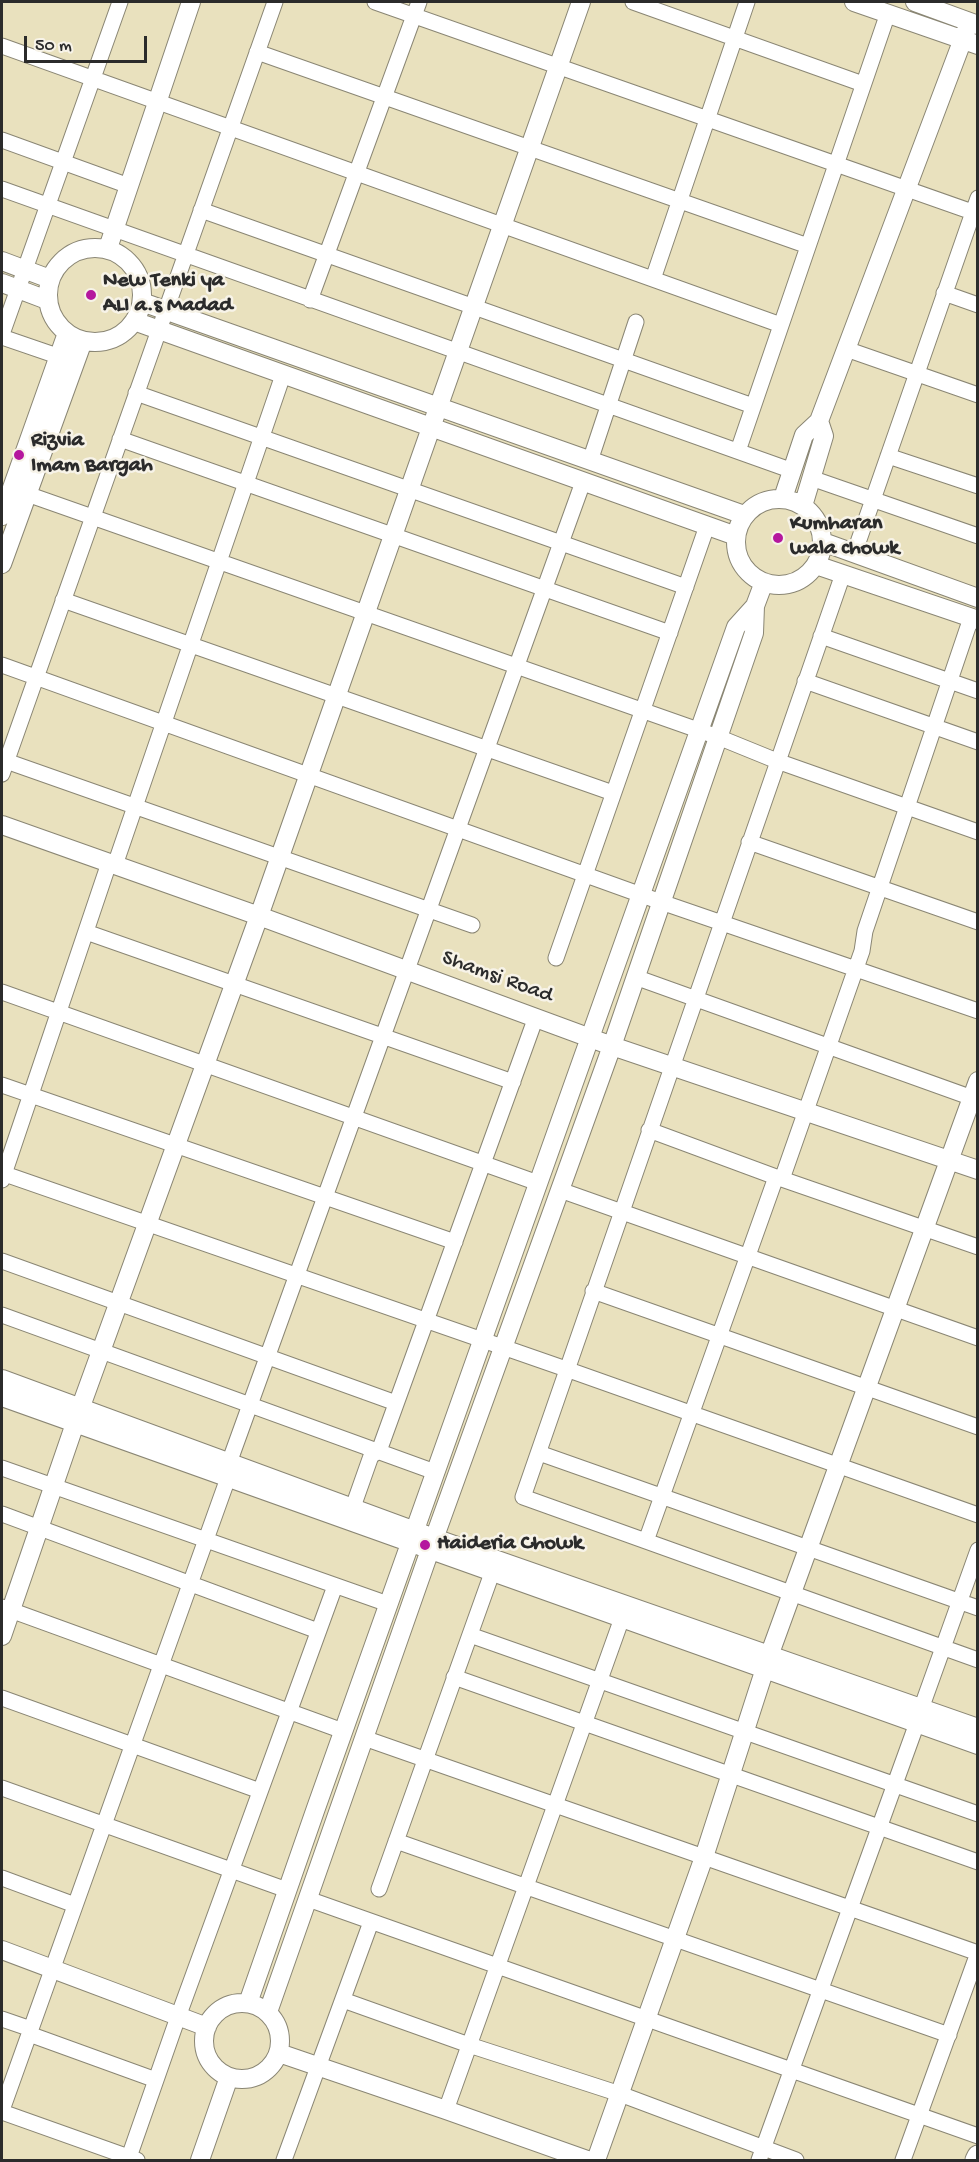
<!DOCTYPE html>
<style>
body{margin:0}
#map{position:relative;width:979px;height:2162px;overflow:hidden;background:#e9e1be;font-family:"Gochi Hand",sans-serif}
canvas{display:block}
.frame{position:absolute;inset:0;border:3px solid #2b2b2b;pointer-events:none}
.scale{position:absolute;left:24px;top:36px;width:123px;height:27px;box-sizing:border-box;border:3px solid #2b2b2b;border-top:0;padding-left:8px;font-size:18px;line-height:21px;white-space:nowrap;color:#2b2b2b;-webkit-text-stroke:4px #f7f3e8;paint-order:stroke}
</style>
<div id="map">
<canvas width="979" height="2162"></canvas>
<div class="frame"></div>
<div class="scale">50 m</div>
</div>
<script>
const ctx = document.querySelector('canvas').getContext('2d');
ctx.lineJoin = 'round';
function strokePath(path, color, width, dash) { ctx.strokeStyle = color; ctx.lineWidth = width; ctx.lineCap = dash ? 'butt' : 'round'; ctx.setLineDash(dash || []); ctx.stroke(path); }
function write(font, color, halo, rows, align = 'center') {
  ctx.font = font + ' "Gochi Hand",sans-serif'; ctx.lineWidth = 5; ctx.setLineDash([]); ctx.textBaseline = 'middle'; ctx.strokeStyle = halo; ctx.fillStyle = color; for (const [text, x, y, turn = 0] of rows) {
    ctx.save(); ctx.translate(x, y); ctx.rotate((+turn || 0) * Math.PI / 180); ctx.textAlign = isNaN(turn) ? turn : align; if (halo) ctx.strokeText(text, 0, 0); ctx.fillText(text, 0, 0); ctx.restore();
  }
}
const minor = new Path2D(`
 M375 2 978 214
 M633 2 863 84
 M2 46 781 325
 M257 52 808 246
 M2 140 129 186
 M2 189 793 471
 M201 210 753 406
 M653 279 747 2
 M944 293 978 305
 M310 300 419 2
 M2 334 120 2
 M2 337 69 360
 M846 349 978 395
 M136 393 686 587
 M120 439 670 633
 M738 451 888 13
 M888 456 978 486
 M590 461 636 322
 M811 478 978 536
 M27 494 718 737 777 761 978 832
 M854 554 978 198
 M843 574 523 1497 978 1660
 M63 600 613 793
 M821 636 978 691
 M2 665 661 902 978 1011
 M805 681 978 742
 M6 761 472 925
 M2 774 275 2
 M749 842 978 922
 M115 865 283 375
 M86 932 513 1082
 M556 958 707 526
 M635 977 978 1100
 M2 992 538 1183
 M2 1085 455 1242
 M649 1130 776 1177 978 1247
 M2 1173 566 1369 978 1515
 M782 1179 862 951 865 931 971 618
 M2 1180 109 863
 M560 1190 978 1338
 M2 1261 396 1403
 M593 1291 978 1427
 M2 1315 435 1472
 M539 1453 978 1608
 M229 1463 583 482
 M2 1468 388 1604
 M353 1507 371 1456 379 1451 536 1017
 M2 1514 318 1631
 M646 1541 776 1177
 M2 1607 343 1731
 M470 1635 978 1814
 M454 1677 978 1862
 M2 1698 260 1791
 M921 1709 978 1550
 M364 1738 978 1953
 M2 1788 287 1890
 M396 1841 949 2035
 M2 1878 75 1905
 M379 1889 492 1573
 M308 1899 978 2136
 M343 2000 469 2045 620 2094 796 2160
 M2 2019 31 2029
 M29 2034 156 2080
 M2 2110 228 1478
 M446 2110 622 1618
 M2 2112 137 2160
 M128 2160 178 2017 335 1586
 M284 2160 371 1922
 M759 2160 917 1723
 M903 2160 978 1953`);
const tertiary = new Path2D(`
 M854 2 978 45
 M915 2 978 25
 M48 295a47 47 0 1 1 94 0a47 47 0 1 1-94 0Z
 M108 248 191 2
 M2 261 50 279
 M2 283 47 300
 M142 302 744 515
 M134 321 736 536
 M783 498 804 435 819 421 969 23
 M736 542a43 43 0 1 1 86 0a43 43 0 1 1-86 0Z
 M803 506 824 436 819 421
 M2 516 67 333
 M823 542 978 598
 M2 564 83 341
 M816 565 978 620
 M2 825 259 916 612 1046 978 1170
 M2 1379 434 1538 978 1728
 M2 1397 978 1745
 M2 1636 80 1409 259 916 581 2
 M2 1950 207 2027
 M204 2041a38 38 0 1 1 76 0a38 38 0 1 1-76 0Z
 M248 2003 316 1808 736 627 755 606
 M268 2012 430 1550 612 1046 754 633 755 606 764 582
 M279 2053 446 2110 587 2160
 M200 2160 229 2077
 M596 2160 704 1857 769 1656 978 1081`);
const secondary = new Path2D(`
 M976 2160 978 2156`);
strokePath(minor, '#8a8674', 17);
strokePath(tertiary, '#8a8674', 20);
strokePath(secondary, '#8a8674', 23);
strokePath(minor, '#fff', 15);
strokePath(tertiary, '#fff', 18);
strokePath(secondary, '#fff', 21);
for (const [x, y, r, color] of [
 [91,295,6,"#b5179e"],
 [19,455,6,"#b5179e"],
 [778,538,6,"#b5179e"],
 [425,1545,6,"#b5179e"]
]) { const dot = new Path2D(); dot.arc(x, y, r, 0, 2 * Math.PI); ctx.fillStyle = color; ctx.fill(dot); strokePath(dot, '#f7f3e8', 2); }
write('bold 22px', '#2b2b2b', '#f7f3e8', [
 ["New Tenki ya",103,282],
 ["ALI a.s Madad",103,307],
 ["Rizvia",31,442],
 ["Imam Bargah",31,467],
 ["Kumharan",790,525],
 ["wala chowk",790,550],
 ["Haideria Chowk",437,1545]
], 'left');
write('22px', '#2b2b2b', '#f7f3e8', [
 ["Shamsi Road",497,978,20]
]);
</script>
